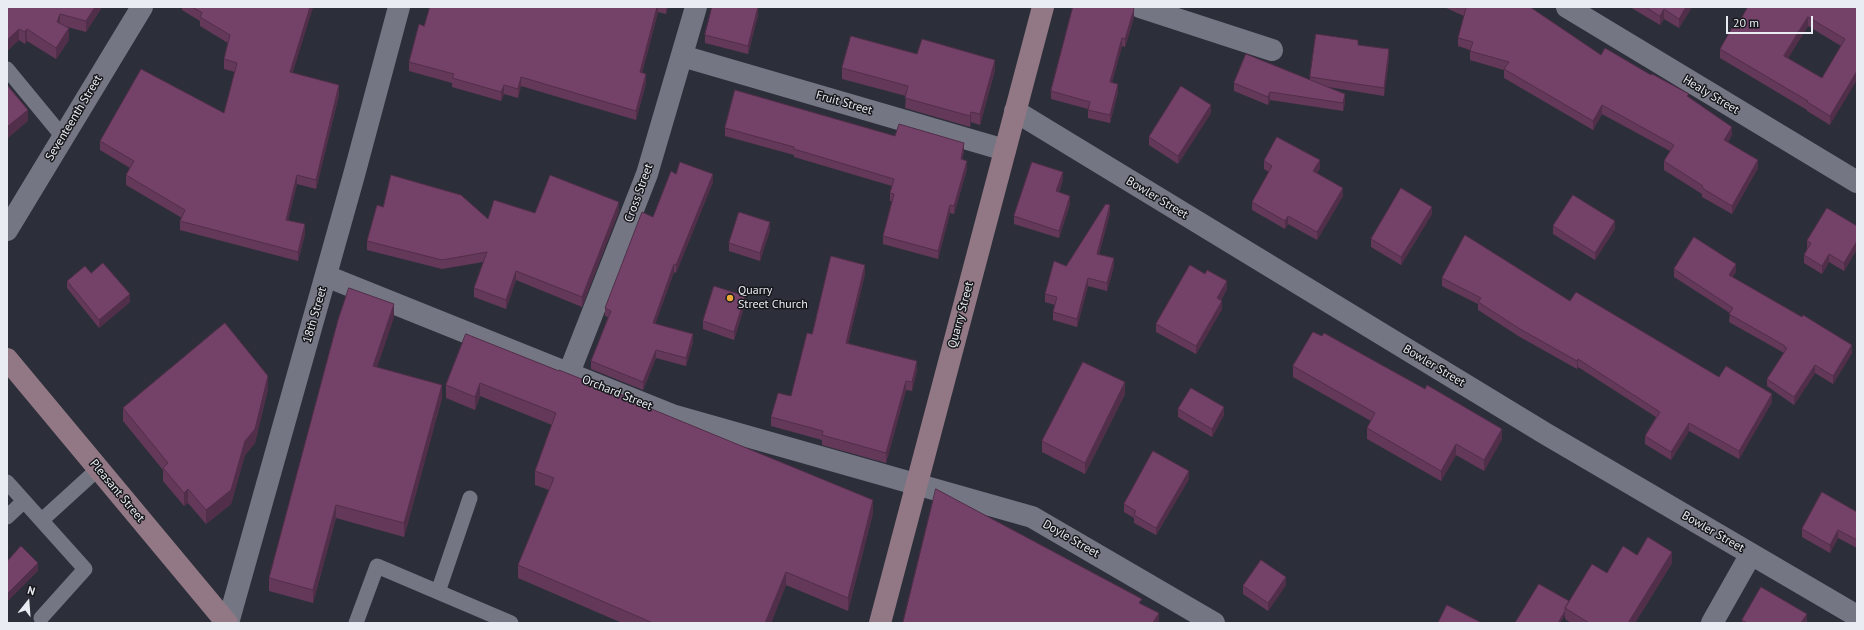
<!DOCTYPE html>
<style>
body{margin:0}
#map{position:relative;width:1864px;height:630px;overflow:hidden;background:#2c2f3a;font-family:"PT Sans",sans-serif}
canvas{display:block}
.frame{position:absolute;inset:0;border:8px solid #eaecf3;pointer-events:none}
.north{position:absolute;left:8px;top:582px;width:40px;height:40px;-webkit-text-stroke:3px #16181c;paint-order:stroke;rotate:17deg;font-size:11px;font-weight:700;line-height:16px;text-align:center;color:#eaecf3}
.north::after{content:'';display:block;margin:auto;width:14px;height:18px;background:#eaecf3;clip-path:polygon(50% 0,100% 100%,50% 72%,0 100%)}
.scale{position:absolute;left:1726px;top:16px;width:87px;height:18px;box-sizing:border-box;border:2px solid #eaecf3;border-top:0;padding-left:5px;font-size:12px;line-height:14px;white-space:nowrap;color:#eaecf3;-webkit-text-stroke:3px #16181c;paint-order:stroke}
</style>
<div id="map">
<canvas width="1864" height="630"></canvas>
<div class="frame"></div>
<div class="north">N</div>
<div class="scale">20 m</div>
</div>
<script>
const ctx = document.querySelector('canvas').getContext('2d');
ctx.lineJoin = 'round';
function strokePath(path, color, width, dash) { ctx.strokeStyle = color; ctx.lineWidth = width; ctx.lineCap = dash ? 'butt' : 'round'; ctx.setLineDash(dash || []); ctx.stroke(path); }
function fillPath(path, color) { ctx.fillStyle = color; ctx.fill(path, 'evenodd'); }
function write(font, color, halo, rows, align = 'center') {
  ctx.font = font + ' "PT Sans",sans-serif'; ctx.lineWidth = 3; ctx.setLineDash([]); ctx.textBaseline = 'middle'; ctx.strokeStyle = halo; ctx.fillStyle = color; for (const [text, x, y, turn = 0] of rows) {
    ctx.save(); ctx.translate(x, y); ctx.rotate((+turn || 0) * Math.PI / 180); ctx.textAlign = isNaN(turn) ? turn : align; if (halo) ctx.strokeText(text, 0, 0); ctx.fillText(text, 0, 0); ctx.restore();
  }
}
strokePath(new Path2D(`
 M7 69 63 137
 M7 482 85 569 41 618
 M7 517 24 501
 M42 520 98 469
 M438 592 470 498
 M356 623 377 566 511 623`), '#747783', 15);
strokePath(new Path2D(`
 M1140 7 1272 50
 M1567 7 1857 182
 M682 56 1005 150
 M1015 111 1546 434 1857 616
 M7 230 142 7
 M326 276 672 415 1032 517 1214 623
 M569 373 647 174 696 7
 M228 623 354 175 399 7
 M1712 623 1751 554`), '#747783', 22);
strokePath(new Path2D(`
 M7 359 227 623
 M880 623 1043 7`), '#927784', 22);
fillPath(new Path2D(`
 M7 7H102L86 32 64 26 69 40 56 59 27 41 25 44 19 40 7 51Z
 M182 7H313L292 73 339 95 316 189 297 184 288 220 305 234 298 261 180 230V221L182 218 126 185V175L130 168 100 150V141L224 113 235 72 224 69V59L228 43 200 26V21L182 10Z
 M430 7H668L666 14 658 12 642 73 646 83 636 120 521 86 518 98 504 94 501 101 452 87V83L409 71V62L424 26Z
 M1444 7H1530L1601 55 1689 97 1732 135 1728 142 1758 168 1732 214 1702 197V194L1664 170V161L1670 151 1602 114 1593 130 1504 78V70L1470 60V50L1458 46V38L1464 16Z
 M1630 7H1692L1679 28 1664 19 1660 25Z
 M1857 7 1830 125 1807 111V110L1720 58V49L1736 27ZM1808 26 1841 46 1822 78 1788 58Z
 M758 15 748 54 705 43V35Z
 M1134 17 1125 47 1122 46 1112 82 1118 92 1110 123 1088 118V109L1051 99V91Z
 M1358 45 1389 57 1384 96 1328 87 1345 102 1343 111 1270 100 1268 105 1234 91V83L1310 80V77Z
 M917 54 995 70 980 125 971 122 970 127 905 108 906 96 842 79V68Z
 M1211 113 1178 164 1149 145V137Z
 M725 128 895 136 964 151 962 160 967 169 954 214 950 213 938 259 883 244V236L892 201H890V193L892 186 794 157V155L725 136Z
 M1264 161 1320 168 1317 173 1343 196 1317 240 1288 224 1285 229 1252 210V202L1269 172 1264 169Z
 M676 174 713 182 676 273 674 272 655 324 693 342 686 366 656 358 643 390 591 369V361L608 317 605 316V308Z
 M1063 180 1059 192 1070 204 1059 238 1014 224V216Z
 M383 207 488 219 535 213 619 211 582 307 516 280 506 309 474 297V288L483 262 442 269 367 250V241Z
 M1110 213 1099 254 1114 266 1107 291 1088 286 1077 327 1053 320V312L1055 305 1045 302V294L1066 266Z
 M1432 214 1401 265 1371 247V239Z
 M1553 226 1615 229 1595 260 1553 234Z
 M1857 226V249L1844 271 1829 262 1822 274 1804 263V255L1807 249V241Z
 M770 230 760 261 729 251V243Z
 M1674 269 1736 272 1732 277 1852 353 1833 384 1815 373 1794 405 1767 386V379L1784 353 1729 322 1730 313 1674 277Z
 M91 273 130 302 99 328 67 288V281Z
 M865 274 848 343 917 370 912 391 906 390 886 463 822 445V440L771 426V417L791 396 812 334Z
 M1442 278 1570 301 1719 377 1772 402 1739 459 1689 431 1671 460 1645 444V436L1656 417 1578 367 1577 369 1520 337 1478 310V304L1442 286Z
 M1227 289 1221 300 1222 309 1196 354 1156 332V324Z
 M745 304 734 340 703 329V321Z
 M394 317 377 367 442 398 404 537 336 518 313 603 269 591V578Z
 M1293 366 1502 439 1484 471 1456 455 1441 481 1367 439V428L1371 421 1293 377Z
 M559 371 632 401 873 513 848 611 786 585 771 623H622L518 578V565L549 490 535 485V471L552 425 480 396 475 410 446 398V385Z
 M268 389 255 443 245 455 231 504 206 524 188 503 184 506 163 481V470L123 421V408Z
 M1125 394 1085 474 1042 452V441Z
 M1178 409 1224 415 1212 437 1178 417Z
 M1189 479 1156 535 1134 523V518L1124 512V504Z
 M1857 512V548L1838 538 1830 553 1802 537V529Z
 M1637 555 1672 563 1635 623H1571L1565 619V615L1560 623H1515L1569 601 1607 573Z
 M1286 585 1268 611 1243 594V586Z
 M1742 620 1807 622 1806 623H1742Z`), '#643859');
fillPath(new Path2D(`
 M95 7H102L86 32V21Z
 M310 7H313L290 82V72Z
 M657 7H658V12L640 81V72Z
 M666 7H668L666 14Z
 M758 7V15L748 54V46Z
 M1686 7H1692L1679 28V19Z
 M1134 9V17L1125 47V39Z
 M1664 9V19L1660 25V16Z
 M60 14V25L57 22Z
 M1808 17V26L1784 65V56Z
 M69 28V40L56 59V48Z
 M19 29V40L7 51V40Z
 M27 29V41L25 44V32Z
 M1122 38V46L1110 90V82Z
 M1389 49V57L1384 96V88Z
 M995 60V70L980 125V114Z
 M1857 71V80L1830 125V116Z
 M646 74V83L636 120V111Z
 M521 77V86L518 98V89Z
 M1118 84V92L1110 123V115Z
 M339 85V95L316 189V180Z
 M504 85V94L501 101V92Z
 M1270 92V100L1268 105V97Z
 M1345 94V102L1343 111V103Z
 M1211 105V113L1178 164V156Z
 M1602 105V114L1593 130V121Z
 M28 110V121L7 139V127Z
 M971 112V122L970 127V116Z
 M1732 127V135L1724 149V140Z
 M964 143V151L961 167V159Z
 M1320 160V168L1313 179V171Z
 M1758 160V168L1732 214V206Z
 M967 161V169L954 214V206Z
 M1063 172V180L1056 199V191Z
 M713 174V182L676 273V265Z
 M297 175V184L286 229V220Z
 M1343 188V196L1317 240V232Z
 M1070 196V204L1059 238V231Z
 M619 202V211L582 307V297Z
 M950 205V213L938 259V251Z
 M1110 205V213L1097 262V254Z
 M1432 207V214L1401 265V257Z
 M1288 216V224L1285 229V221Z
 M1615 221V229L1595 260V253Z
 M770 222V230L760 261V253Z
 M305 224V234L298 261V252Z
 M1857 241V249L1844 271V263Z
 M1829 254V262L1822 274V266Z
 M1114 258V266L1107 291V283Z
 M674 264V272L653 331V323Z
 M1736 264V272L1729 282V275Z
 M865 265V274L846 352V343Z
 M516 271V280L506 309V300Z
 M1088 278V286L1077 327V319Z
 M1227 281V289L1217 306V298Z
 M130 294V302L99 328V320Z
 M745 296V304L734 340V332Z
 M1222 301V309L1196 354V346Z
 M394 304V317L373 379V366Z
 M693 334V342L686 366V358Z
 M1852 345V353L1833 384V376Z
 M656 350V358L643 390V382Z
 M1578 359V367L1577 369V361Z
 M917 361V370L912 391V382Z
 M1815 365V373L1794 405V397Z
 M268 376V389L255 443 245 455 231 504 206 524V510L245 441Z
 M906 381V390L886 463V453Z
 M1125 382V394L1085 474V463Z
 M480 383V396L475 410V397Z
 M442 385V398L404 537V523Z
 M1772 394V402L1739 459V451Z
 M1224 407V415L1212 437V429Z
 M1689 423V431L1671 460V452Z
 M1502 429V439L1484 471V460Z
 M1456 444V455L1441 481V471Z
 M1189 471V479L1156 535V528Z
 M188 489V503L184 506V493Z
 M873 500V513L848 611V598Z
 M336 505V518L313 603V590Z
 M1838 530V538L1830 553V545Z
 M1672 552V563L1635 623H1628Z
 M38 563V571L7 602V594Z
 M786 572V585L771 623H765Z
 M1286 577V585L1268 611V603Z
 M1565 611V615L1560 623H1558Z
 M1159 613V623H1153Z
 M1807 614V622L1806 623H1801Z`), '#512e49');
const building = new Path2D(`
 M7 7H95L86 21 60 14 57 22 69 28 56 48 27 29 25 32 19 29 7 40Z
 M192 7H310L290 72 339 85 316 180 297 175 286 220 305 224 298 252 180 221 185 210 126 175 134 161 100 141 141 69 224 113 237 63 224 59 230 35 200 17 202 13Z
 M430 7H657L640 72 646 74 636 111 521 77 518 89 504 85 501 92 452 78 454 74 409 62 419 24 424 26Z
 M712 7H758L748 46 705 35Z
 M1073 7H1132L1134 9 1125 39 1122 38 1110 82 1118 84 1110 115 1088 110 1090 102 1051 91Z
 M1463 7H1530L1601 55 1605 48 1651 75 1652 74 1689 94 1687 96 1732 127 1724 140 1758 160 1732 206 1702 188 1703 186 1664 161 1674 145 1602 105 1593 121 1504 69 1509 62 1470 51 1473 42 1458 38 1466 8Z
 M1646 7H1686L1679 19 1664 9 1660 16Z
 M1748 7H1857V71L1830 116 1807 102 1808 101 1720 49 1733 26 1736 27ZM1808 17 1845 39 1822 78 1784 56Z
 M1316 34 1358 40V45L1389 49 1384 88 1310 77Z
 M851 36 917 54 922 39 995 60 980 114 971 112 970 116 905 98 908 86 842 68Z
 M1246 54 1345 94 1343 103 1270 92 1268 97 1234 83Z
 M7 85 28 110 7 127Z
 M1181 86 1211 105 1178 156 1149 137Z
 M735 90 895 136 899 124 964 143 961 159 967 161 954 206 950 205 938 251 883 236 894 194 890 193 894 179 794 149V147L725 128Z
 M1277 137 1320 160 1313 171 1343 188 1317 232 1288 216 1285 221 1252 202 1272 166 1264 161Z
 M680 162 713 174 676 265 674 264 653 323 693 334 686 358 656 350 643 382 591 361 611 311 605 308 642 212 653 217 671 171 676 174Z
 M1032 162 1063 172 1056 191 1070 196 1059 231 1014 216Z
 M391 175 461 195 488 219 494 200 535 213 550 175 619 202 582 297 516 271 506 300 474 288 487 252 442 260 367 241 377 205 383 207Z
 M1401 188 1432 207 1401 257 1371 239Z
 M1573 195 1615 221 1595 253 1553 226Z
 M1106 204 1110 205 1097 254 1114 258 1107 283 1088 278 1077 319 1053 312 1057 297 1045 294 1054 261 1066 266Z
 M1827 208 1857 226V241L1844 263 1829 254 1822 266 1804 255 1811 243 1807 241Z
 M739 212 770 222 760 253 729 243Z
 M1465 235 1570 301 1576 292 1719 377 1726 366 1772 394 1739 451 1689 423 1671 452 1645 436 1660 412 1578 359 1577 361 1520 329 1478 302 1481 298 1442 278Z
 M1694 237 1736 264 1729 275 1802 317 1803 315 1852 345 1833 376 1815 365 1794 397 1767 379 1787 348 1784 347 1785 346 1729 314 1733 308 1674 269Z
 M831 256 865 265 846 343 917 361 912 382 906 381 886 453 822 435 823 431 771 417 778 393 791 396 807 333 812 334Z
 M103 263 130 294 99 320 67 281 85 266 91 273Z
 M1190 265 1205 274 1207 270 1227 281 1217 298 1222 301 1196 346 1156 324Z
 M714 286 745 296 734 332 703 321Z
 M349 288 394 304 373 366 442 385 404 523 336 505 313 590 269 578 338 320Z
 M225 323 268 376 255 429 245 441 231 490 206 510 188 489 184 493 163 468 168 463 123 408Z
 M1313 332 1322 336 1324 333 1425 389 1427 385 1502 429 1484 460 1456 444 1441 471 1367 428 1375 413 1293 366Z
 M466 334 559 371V370L632 399V401L873 500 848 598 786 572 765 623H653L518 565 554 478 535 471 556 413 480 383 475 397 446 385Z
 M1083 362 1125 382 1085 463 1042 441Z
 M1191 388 1224 407 1212 429 1178 409Z
 M1153 451 1189 471 1156 528 1134 515 1136 511 1124 504Z
 M936 489 1142 599 1139 603 1159 613 1153 623H903Z
 M1822 492 1857 512V540L1838 530 1830 545 1802 529Z
 M1648 537 1672 552 1628 623H1589L1565 608 1592 564 1607 573 1623 546 1637 555Z
 M21 546 38 563 7 594V558L8 560Z
 M1261 560 1286 577 1268 603 1243 586Z
 M1539 584 1569 601 1565 608V611L1558 623H1515Z
 M1761 587 1807 614 1801 623H1747L1742 620Z
 M1447 605 1482 623H1438Z`);
fillPath(building, '#744168');
strokePath(building, '#512e49', 1);
for (const [x, y, r, color] of [
 [730,298,4,"#eca93a"]
]) { const dot = new Path2D(); dot.arc(x, y, r, 0, 2 * Math.PI); ctx.fillStyle = color; ctx.fill(dot); strokePath(dot, '#16181c', 1.5); }
write('12px', '#eaecf3', '#16181c', [
 ["Healy Street",1711,95,31],
 ["Fruit Street",844,103,16],
 ["Seventeenth Street",74,118,-59],
 ["Cross Street",639,193,-70],
 ["Bowler Street",1157,198,31],
 ["18th Street",315,315,-74],
 ["Quarry Street",961,315,-75],
 ["Bowler Street",1434,366,31],
 ["Orchard Street",617,393,22],
 ["Pleasant Street",117,491,50],
 ["Bowler Street",1713,532,30],
 ["Doyle Street",1071,539,30]
]);
write('12px', '#eaecf3', '#16181c', [
 ["Quarry",738,291],
 ["Street Church",738,305]
], 'left');
</script>
